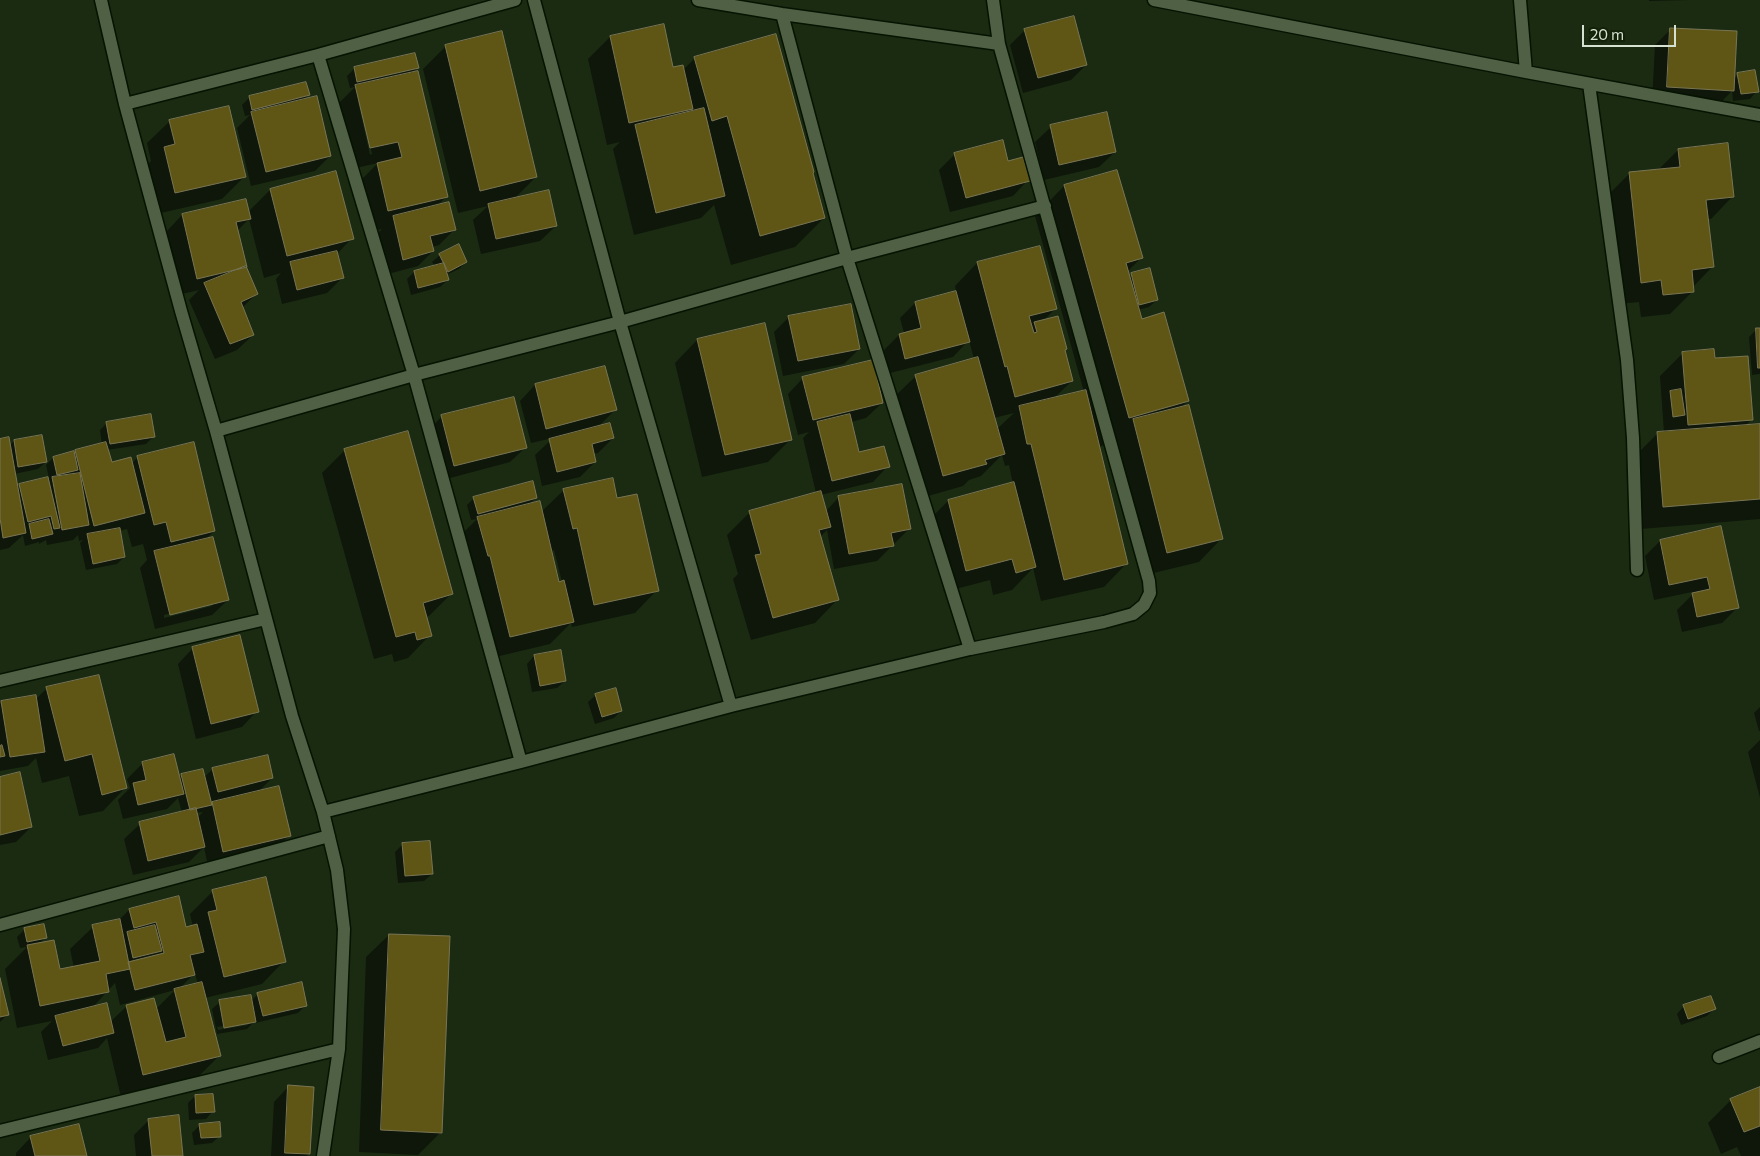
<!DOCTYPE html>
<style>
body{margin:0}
#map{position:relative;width:1760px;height:1156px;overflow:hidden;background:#1b2b12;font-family:Commissioner,sans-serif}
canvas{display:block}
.scale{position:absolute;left:1582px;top:25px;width:94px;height:22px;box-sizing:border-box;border:2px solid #d7e1d1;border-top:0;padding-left:6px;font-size:15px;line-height:18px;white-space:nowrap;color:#d7e1d1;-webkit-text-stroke:4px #122108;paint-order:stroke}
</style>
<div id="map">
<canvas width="1760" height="1156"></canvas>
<div class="scale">20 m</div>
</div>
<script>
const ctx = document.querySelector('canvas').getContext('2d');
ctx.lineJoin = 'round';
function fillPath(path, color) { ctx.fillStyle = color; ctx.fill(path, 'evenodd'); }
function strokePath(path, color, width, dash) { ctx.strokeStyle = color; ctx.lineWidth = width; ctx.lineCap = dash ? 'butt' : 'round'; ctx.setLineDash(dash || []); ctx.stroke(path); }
fillPath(new Path2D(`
 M1649 0H1691L1649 1Z
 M1025 30 1086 65 1071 80 1023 93 1010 45Z
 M1670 30 1733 79 1738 75 1757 91 1750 99 1733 101 1732 91 1718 105 1652 102 1655 45Z
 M610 37 672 69 683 70 695 58 812 173 824 218 795 247 731 265 714 205 701 218 634 235 613 149 620 142 607 145 588 59Z
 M446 46 536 177 513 200 556 226 540 241 481 254 473 220 488 206 458 213 423 69Z
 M355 68H417L411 74 447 196 437 206 454 230 439 245 432 247 433 251 418 266 388 274 378 233 382 229 365 233 355 186 378 163 347 170 333 109 355 87 350 88 347 76ZM358 101H360L372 154 370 155Z
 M305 84 308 95 302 101 330 156 315 171 251 186 237 128 250 115 245 116 242 105 249 98Z
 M170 121 244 177 222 199 152 215 142 171 151 161 147 143Z
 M1051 127 1115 152 1099 167 1044 180 1035 142Z
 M1678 150 1733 196 1711 219H1707L1713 266 1693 287V291L1670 314 1641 317 1639 302 1619 304 1607 196 1629 174 1658 170Z
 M955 154 1007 162 1028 180 1013 196 950 212 939 170Z
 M1116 172 1142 257 1127 272 1129 278 1132 275 1157 300 1149 307 1138 310 1141 320 1188 401 1180 408 1221 539 1199 562 1145 575 1112 443 1098 447 1126 564 1104 587 1041 601 1033 568 1012 590 993 595 990 580 944 592 926 523 948 501 1013 484 1009 465 1005 466 1002 455 981 476 969 480 963 486 921 498 893 398 916 376 974 359 969 340 953 357 890 373 884 350 899 335 904 333 900 318 915 303 956 292 955 286 977 263 1055 309 1043 321 1064 351 1072 381 1053 399 1084 392 1035 216 1064 186ZM1014 413 997 429 994 418Z
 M336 173 352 238 337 254 342 278 327 293 282 304 276 279 281 273 264 278 249 219 237 231 246 268 256 294 242 308 253 335 237 350 215 359 189 300 199 290 182 294 167 231 182 215 248 212 270 190Z
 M440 255 466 262 459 269 446 275 448 280 440 287 411 295 407 279 414 272 435 266 432 262Z
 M789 317 859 349 844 364 783 376 774 332Z
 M764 325 791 439 768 462 702 477 675 363 697 340Z
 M1760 329V374L1752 375 1749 337 1756 330Z
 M1683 353 1714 360 1752 419 1745 426 1760 425V519L1641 529 1635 456 1658 433H1664L1660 376Z
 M604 368 615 410 597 428 613 438 598 453 593 454 595 462 580 477 542 486 535 455 553 438 531 443 520 401 535 385Z
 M803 378 882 403 866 418 851 422 858 454 888 466 873 482 821 495 826 511 839 497 909 529 877 561 834 569 827 530 820 537 837 600 815 623 751 640 733 579 738 574 727 535 750 512 816 493 803 438 809 432 798 435 788 394Z
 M442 416 526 447 510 462 439 481 427 432Z
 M107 423 154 436 146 444 107 450 111 464H131L138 457 214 531 205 540 228 600 212 615 155 629 140 568 147 560 143 544 132 547 127 529 119 531 124 557 117 564 86 570 80 543 83 540 79 541 78 535 73 540 47 545 46 540 39 544V542L25 546 23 535 9 548 0 550V440L9 446 14 441 41 437 46 462 38 469 14 474 17 488 20 485 49 478 46 465 53 458 102 445 100 430ZM212 603V606L164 618V615Z
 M345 450 451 594 429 616 425 617 430 635 408 658 394 662 392 654 374 659 322 473Z
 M564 490 616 500 657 590 635 613 572 627 571 623 550 644 487 659 456 540 477 519 471 520 467 505 474 498H536L528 505 541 512ZM554 550 562 582 558 583 551 551Z
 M1720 528 1737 608 1722 623 1682 632 1677 610 1693 594 1692 592 1654 600 1645 556 1660 541Z
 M193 648 257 711 242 727 196 739 178 664Z
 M534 656 565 681 557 688 532 692 527 664Z
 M47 688 125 788 103 811 79 816 69 776 42 783 36 758 28 766 0 771V704L2 702 35 700Z
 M596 695 621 711 614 718 595 724 588 702Z
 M1760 707V731H1759L1754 713Z
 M1760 740V798L1748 752Z
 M143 763 179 778 182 775 204 777 213 769 272 778 258 792 290 835 274 851 208 866 204 847 189 862 133 875 124 839 140 824 182 813 178 798 167 809 123 819 118 800 130 788 127 779ZM203 812 197 818 196 813Z
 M0 778 31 827 16 842 0 845Z
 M403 844 432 874 424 881 398 883 395 852Z
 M213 891 284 961 262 984 205 998 220 1055 197 1078 121 1097 107 1038 98 1048 48 1060 41 1032 52 1021 17 1028 5 969 27 947 20 948 17 937 25 929 46 937 39 944 59 971 74 968 70 949 93 927 118 921 129 910 186 929 193 927 190 914ZM195 973 198 985 179 989ZM115 983 120 1005 175 990 156 1009 127 1006 110 1022 92 1008Z
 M389 935 441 1132 418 1155 359 1152 366 957Z
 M0 984 7 1015 0 1022Z
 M258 994 306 1005 298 1013 255 1023V1021L247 1029 217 1034 212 1009 220 1002 251 1001ZM248 1022V1025L218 1030 217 1027Z
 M1684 1006 1715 1008 1707 1016 1681 1025 1677 1014Z
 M289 1086 309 1154 307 1156H271L274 1102Z
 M1760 1088V1156H1741L1737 1147 1721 1154 1708 1123 1731 1100Z
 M195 1096 213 1111 206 1119 189 1120 188 1103Z
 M149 1120 182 1156H136L134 1135Z
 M200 1125 220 1136 212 1143 194 1145 192 1133Z
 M31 1137 86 1156H16V1153Z`), '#0007');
const building = new Path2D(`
 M1074 16 1087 65 1038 78 1024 29Z
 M664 24 673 67 683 65 693 109 629 123 610 36Z
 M1670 28 1737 31 1734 91 1667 87Z
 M502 31 537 177 480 191 445 45Z
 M776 34 814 172 813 173 825 218 760 236 727 116 712 121 694 57Z
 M415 53 419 68 357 82 354 67Z
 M1755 70 1759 92 1741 94 1737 73Z
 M418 71 448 197 388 211 377 163 402 157 398 142 370 148 355 85Z
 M306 82 310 95 252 110 249 96Z
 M317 96 331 156 266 172 251 112Z
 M229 106 246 177 175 193 164 147 175 144 169 120Z
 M704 108 725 196 656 213 635 125Z
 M1107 112 1116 152 1059 165 1050 125Z
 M1003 140 1008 161 1023 157 1030 181 966 198 954 153Z
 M1728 143 1734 197 1706 200 1714 267 1692 270 1694 292 1663 295 1661 280 1641 283 1629 172 1680 167 1678 149Z
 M1117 170 1143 258 1126 263 1142 319 1164 312 1189 401 1129 418 1064 185Z
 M336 171 354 239 287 256 270 189Z
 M549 190 557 226 496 239 488 204Z
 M246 199 251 219 236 222 247 267 197 279 182 214Z
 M449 202 456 230 430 236 434 251 403 260 393 216Z
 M459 244 467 262 448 272 439 254Z
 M1040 246 1057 309 1029 316 1034 333 1037 332 1034 322 1058 316 1067 349 1065 350 1073 381 1015 397 1007 366 1005 367 977 262Z
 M337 251 344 278 297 290 290 262Z
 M444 263 449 280 418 288 414 271Z
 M246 266 258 294 241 302 254 335 230 344 204 283Z
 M1150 268 1158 300 1139 305 1131 273Z
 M956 291 970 342 905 359 899 334 921 328 915 302Z
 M851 304 860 349 798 361 788 316Z
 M765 323 792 440 725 455 697 339Z
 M1756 328H1760V368H1758Z
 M1714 349 1715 358 1748 356 1753 420 1688 425 1682 352Z
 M978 357 1005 454 985 460 987 464 943 476 915 375Z
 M873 360 883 403 813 420 802 377Z
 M605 366 617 410 546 429 535 384Z
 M1681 389 1685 415 1673 417 1670 391Z
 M1086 390 1128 564 1064 580 1031 444H1027L1019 406Z
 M514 397 527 448 454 466 441 415Z
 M1189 405 1223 539 1167 553 1133 419Z
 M151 414 155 437 110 444 106 422Z
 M850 414 859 452 884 446 890 467 832 481 817 422Z
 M610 423 614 438 592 444 596 462 557 472 549 439Z
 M1760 424V499L1663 507 1657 432Z
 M408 431 453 594 423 603 432 636 417 640 415 632 396 637 344 449Z
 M42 435 47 462 18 467 14 440Z
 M9 437 26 533 3 538 0 518V439Z
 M106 442 112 462 131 457 145 513 94 526 75 450Z
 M194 442 215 531 171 542 166 522 154 525 137 456Z
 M74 451 78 470 57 475 53 457Z
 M80 473 89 525 62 530 52 477Z
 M48 477 60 528 54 529 51 516 28 522 19 484Z
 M613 478 617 498 637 494 659 591 594 605 577 528 573 529 563 489Z
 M533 481 537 498 478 514 473 497Z
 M1014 482 1036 567 1016 573 1012 559 966 571 948 500Z
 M902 484 911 529 891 533 894 546 849 554 838 496Z
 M821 491 831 527 819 530 839 600 773 618 755 555 761 554 749 511Z
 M540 501 559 582 564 580 574 622 510 637 490 556H488L477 517Z
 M49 519 53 534 32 539 29 524Z
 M1721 526 1739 608 1697 617 1692 593 1710 589 1707 577 1669 585 1660 540Z
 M120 528 125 557 93 564 87 534Z
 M213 537 229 600 170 615 154 551Z
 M240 635 259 712 211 724 192 647Z
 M561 650 566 681 540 686 534 655Z
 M99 675 127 788 102 795 92 754 65 761 46 687Z
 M616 688 622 711 602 717 595 694Z
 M36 695 45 752 10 757 1 701Z
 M2 745 5 756 0 757V746Z
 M174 754 184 794 138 805 133 783 146 780 142 762Z
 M268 755 273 778 218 792 212 768Z
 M203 769 212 805 190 810 181 774Z
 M20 772 32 827 0 835V777Z
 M279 786 291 836 223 852 212 802Z
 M196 808 205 847 148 861 139 822Z
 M430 841 433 874 405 876 402 843Z
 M266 877 286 962 224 977 208 912 217 910 212 890Z
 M179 896 186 927 197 924 204 952 190 955 195 975 135 990 128 962 164 953 156 922 134 928 129 909Z
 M120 919 130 969 106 974 109 992 40 1006 27 945 54 940 60 969 100 961 92 925Z
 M44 924 47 938 27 942 24 928Z
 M155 925 162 951 133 958 127 932Z
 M389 934 450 936 442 1133 381 1130Z
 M0 978 9 1015 0 1017Z
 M202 982 221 1056 143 1075 126 1005 154 998 166 1042 186 1037 174 989Z
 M302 982 307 1006 263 1016 257 993Z
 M251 995 256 1022 224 1028 219 1000Z
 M1711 996 1716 1009 1688 1019 1683 1005Z
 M107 1003 114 1033 63 1046 55 1016Z
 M288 1085 314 1087 310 1154 285 1153Z
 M1760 1087V1126L1744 1132 1730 1099Z
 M213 1094 215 1112 196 1113 195 1095Z
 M179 1115 183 1156H152L148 1119Z
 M220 1122 221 1137 201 1138 199 1124Z
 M79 1124 87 1156H35L30 1136Z`);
fillPath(building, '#5f5616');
strokePath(building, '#797554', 1);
const minor = new Path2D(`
 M101 0 125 104 181 311 216 431 292 716 323 812 337 870 344 929 339 1049 323 1156
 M534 0 620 322 731 706
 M698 0 782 14 999 44
 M1154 0 1526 72 1760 115
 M1520 0 1526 72
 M782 14 847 258 970 649
 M318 55 414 375 521 762
 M1589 84 1627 360 1633 438 1637 570
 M125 104 318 55 515 0
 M216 431 414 375 620 322 847 258 1045 206
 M0 681 266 619
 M323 812 521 762 731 706 970 649 1104 622 1133 614 1144 605 1150 593 1149 581 999 44 993 0
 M0 925 329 836
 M1719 1057 1760 1041
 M0 1131 339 1049`);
strokePath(minor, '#051300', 15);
strokePath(minor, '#4f6045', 12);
</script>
